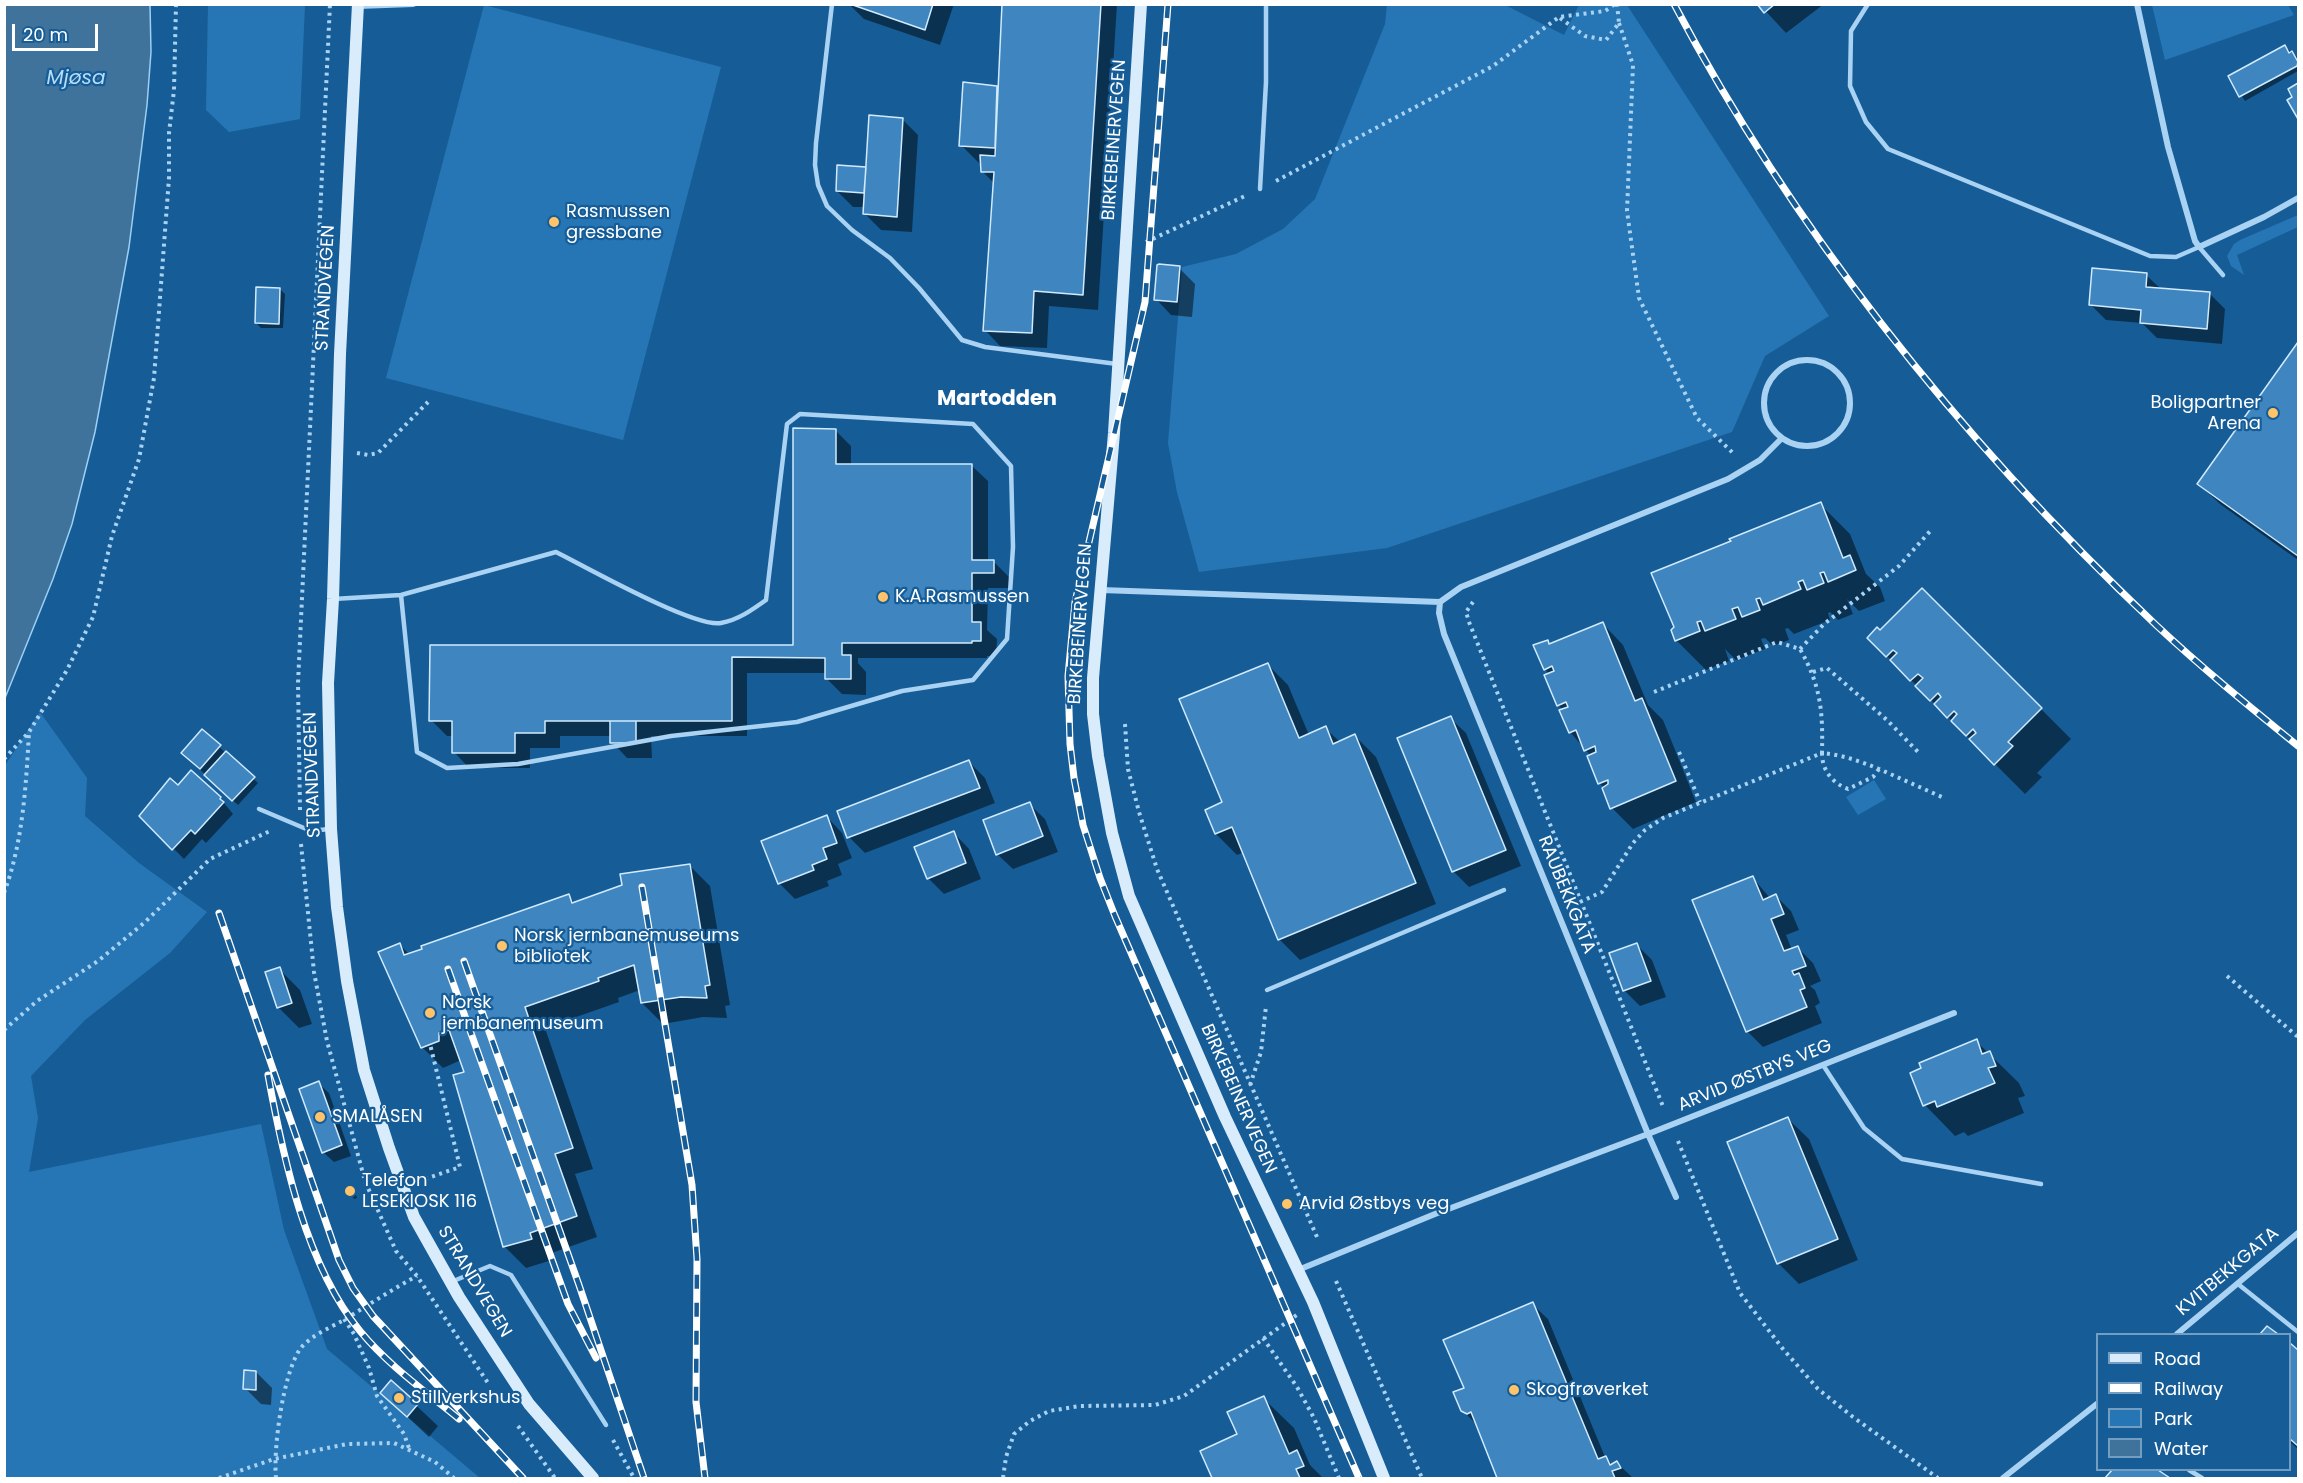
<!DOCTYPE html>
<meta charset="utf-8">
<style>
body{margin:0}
#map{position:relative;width:2303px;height:1483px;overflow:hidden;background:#165d98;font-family:Poppins,sans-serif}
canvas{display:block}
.frame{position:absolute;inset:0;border:6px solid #fff;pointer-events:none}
.legend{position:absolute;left:2096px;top:1333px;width:195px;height:138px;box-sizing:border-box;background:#165d98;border:2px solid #739ec1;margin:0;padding:8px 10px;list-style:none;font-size:18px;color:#fff}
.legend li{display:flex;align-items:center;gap:12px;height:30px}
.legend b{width:30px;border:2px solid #739ec1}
.scale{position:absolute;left:12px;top:24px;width:86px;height:27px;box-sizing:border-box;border:3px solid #fff;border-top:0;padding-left:8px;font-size:18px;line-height:21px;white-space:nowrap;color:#fff;-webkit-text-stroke:4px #165d98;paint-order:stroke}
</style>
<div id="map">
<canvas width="2303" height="1483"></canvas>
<div class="frame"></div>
<ul class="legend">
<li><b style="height:8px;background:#d8ecfc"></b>Road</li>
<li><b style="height:8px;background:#fff"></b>Railway</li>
<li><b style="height:16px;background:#2676b5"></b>Park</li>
<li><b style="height:16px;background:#40739c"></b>Water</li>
</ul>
<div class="scale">20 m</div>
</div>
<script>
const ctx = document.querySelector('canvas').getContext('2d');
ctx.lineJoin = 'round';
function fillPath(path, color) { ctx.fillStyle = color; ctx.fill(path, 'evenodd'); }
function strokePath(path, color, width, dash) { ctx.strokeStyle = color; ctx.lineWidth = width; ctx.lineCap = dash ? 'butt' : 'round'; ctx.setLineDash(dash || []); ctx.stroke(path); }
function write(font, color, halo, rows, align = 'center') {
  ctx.font = font + ' Poppins,sans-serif'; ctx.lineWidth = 4.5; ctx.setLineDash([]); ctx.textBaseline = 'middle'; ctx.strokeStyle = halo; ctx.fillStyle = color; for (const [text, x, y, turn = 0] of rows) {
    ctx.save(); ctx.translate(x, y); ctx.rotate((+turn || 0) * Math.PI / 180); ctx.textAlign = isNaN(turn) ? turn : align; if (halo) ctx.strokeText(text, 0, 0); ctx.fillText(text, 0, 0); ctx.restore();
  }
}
fillPath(new Path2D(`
 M208 5H305L300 119 229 132 206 110Z
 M484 5 721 67 623 440 386 378Z
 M1387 5H1505L1564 35 1579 5H1627L1829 316 1765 356 1732 432 1387 548 1199 572 1177 492 1168 443 1182 267 1236 254 1283 229 1315 199 1385 24Z
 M2152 5H2288L2294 15 2165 60Z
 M2298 215V227L2237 255 2244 275 2231 266 2227 256 2234 244 2240 240Z
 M40 712 87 778 85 816 139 863 207 912 170 953 85 1020 31 1076 38 1118 29 1172 261 1124 284 1230 327 1349 480 1478H5L4 767Z
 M1874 780 1886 799 1858 815 1846 797Z`), '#2676b5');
const water = new Path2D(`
 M5 4 150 5 151 52 147 105 129 247 95 432 72 524 53 579 5 698Z`);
fillPath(water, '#40739c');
strokePath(water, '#9ccff4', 1.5);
fillPath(new Path2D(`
 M849 4H954L940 45 864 19Z
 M1004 4H1117L1098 310 1049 306 1047 348 1000 346 985 330 995 184 982 171V166L961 145 996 87 999 89Z
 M1759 4H1824L1786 33Z
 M2285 47 2297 57 2298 71 2245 101 2230 77Z
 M902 119 918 135 912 232 881 230 865 214V207H853L837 191 868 169Z
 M1179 268 1195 284 1192 317 1171 315 1156 299Z
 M2146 275 2161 289 2209 293 2225 309 2222 344 2157 338 2142 323 2106 320 2091 305Z
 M280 289 285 294 283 328H261L256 323Z
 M2298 345V560L2220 504 2199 484Z
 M835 430 851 446V465L972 466 988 481V562H994L1010 578 1009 588H988L987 630 997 639 996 656H987V658H858V663L866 672V695L842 694 826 678V673H747V736H651L652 758H627L612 742V736H560V748H530V768H469L454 752V736H447L431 720V646L794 647Z
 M1820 504 1850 534 1866 574 1880 587 1885 601 1859 611 1847 599 1853 614 1838 620 1830 612 1828 613 1830 620 1794 634 1788 628 1785 629 1789 640 1773 646 1765 638 1761 639 1765 649 1736 660 1725 649 1729 661 1706 670 1676 640 1734 542Z
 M1922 590 2071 739 2037 773 2042 777 2025 794 1869 638 1880 632Z
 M1603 624 1623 645 1648 705 1663 720 1696 802 1633 829 1612 808 1604 787 1599 783 1591 756 1570 732 1563 710 1558 705 1550 675 1545 669 1547 641 1551 645Z
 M1267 664 1288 685 1309 735 1325 728 1340 742 1355 736 1376 757 1436 904 1300 960 1279 939 1244 852 1237 855 1216 834 1207 810 1224 803Z
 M1450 718 1466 733 1521 866 1469 887 1453 871Z
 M202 731 258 783 238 805 193 763Z
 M969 762 985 778 995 803 865 853 849 837 839 812Z
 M178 787 220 798 233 814 206 843 202 839 184 859 141 816Z
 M1029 804 1045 819 1058 852 1013 869 997 854Z
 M827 817 842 833 852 858 838 864 842 875 827 881 829 886 795 899 779 883Z
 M954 833 969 849 981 879 944 894 928 878Z
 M689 865 710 886 730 1005 725 1006 727 1018 703 1017 663 1024 642 1003 640 990 618 998 619 1002 545 1028 593 1169 575 1174 597 1237 549 1254 552 1260 526 1268 505 1247 455 1076 466 1073 459 1055V1061L443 1068 422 1047 399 944 410 955 568 896 576 904Z
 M1753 878 1770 898 1776 896 1791 911 1799 930 1786 935 1792 950 1798 948 1813 963 1821 981 1810 986 1815 990 1820 1003 1815 1006 1822 1023 1763 1047 1747 1031Z
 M1636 944 1652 960 1666 997 1640 1006 1625 991 1611 954Z
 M279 969 300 990 312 1024 299 1028 278 1007Z
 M1976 1041 2019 1083 2025 1096 2018 1098 2024 1113 1968 1136 1964 1132 1955 1136 1925 1105 1912 1074Z
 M318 1083 329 1093 351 1156 334 1162 323 1152Z
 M1788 1119 1809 1139 1858 1260 1799 1284 1778 1263Z
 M352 1190 356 1195 357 1198 354 1199 350 1194 349 1191Z
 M1532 1304 1548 1319 1605 1457 1613 1465 1617 1463 1633 1478H1499L1478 1426 1462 1410 1466 1389Z
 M2290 1345 2298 1352V1449L2290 1442Z
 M256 1372 272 1388 271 1405 261 1404 245 1388Z
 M391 1382 438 1426 429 1437 382 1393Z
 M1263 1398 1294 1428 1310 1465 1323 1478H1214L1202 1452 1239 1435Z
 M2114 1470H2155L2167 1478H2107Z`), '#0007');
const building = new Path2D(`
 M850 4H933L925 30Z
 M1002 4H1101L1083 295 1034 291 1032 333 983 331 994 172H981L980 155 995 156Z
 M1757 4H1775L1764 13Z
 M2285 45 2289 53 2292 51 2298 62 2297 66 2239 97 2228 76Z
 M963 82 997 86 995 148 959 146Z
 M2298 83V119L2287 100 2292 97 2288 89Z
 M869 115 903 118 897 217 863 214Z
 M837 165 866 167 864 193 836 191Z
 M1159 264 1180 266 1177 302 1154 300 1157 265Z
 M2092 268 2147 273 2146 287 2210 292 2207 329 2140 323 2141 310 2089 305Z
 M256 287 280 288 279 324 255 323Z
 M2298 342V556L2197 484Z
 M793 428 836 429V464H972V560H994V573H972V622H981V641H972V643H842V655H851V679H825V658L732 657V721H545V733H515V753H452V721H429L430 645H793Z
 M1821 502 1843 558 1850 555 1856 570 1828 582 1824 572 1820 573 1824 583 1807 590 1803 580 1798 582 1801 589 1763 605 1760 598 1756 599 1760 610 1742 617 1738 607 1732 609 1736 619 1705 631 1701 621 1697 622 1700 631 1675 641 1671 630 1674 627 1651 573 1731 541 1729 539Z
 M1922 588 2042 708 2008 742 2013 746 1994 765 1969 739 1976 733 1973 729 1966 736 1951 721 1957 714 1954 711 1947 718 1934 704 1941 697 1938 693 1930 701 1915 686 1923 678 1918 674 1910 681 1890 660 1897 653 1893 650 1886 657 1867 638 1877 627 1880 630Z
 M1603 622 1635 701 1642 698 1676 781 1610 809 1602 788 1608 784V780L1598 784 1587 756 1596 752 1595 746 1584 751 1576 730 1569 733 1559 710 1568 707 1566 702 1557 706 1544 675 1554 671 1552 666 1544 670 1533 645 1548 640 1549 644Z
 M1268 663 1299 738 1326 726 1333 744 1355 734 1416 883 1278 940 1232 827 1215 834 1205 810 1222 802 1179 699Z
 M1451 716 1506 850 1452 872 1397 738Z
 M610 721H636V743H610Z
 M202 729 221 745 200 769 181 753Z
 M226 751 255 777 232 801 204 775Z
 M969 760 980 788 847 838 837 811Z
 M191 770 221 797 220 799 224 802 195 834 191 830 172 850 139 816 170 778 178 785Z
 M1030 802 1043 836 996 855 983 820Z
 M827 815 837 843 823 848 827 859 812 865 814 870 778 884 761 841Z
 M954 831 966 863 927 879 914 847Z
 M690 864 710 985 705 986 707 998 681 997 641 1003 634 965 598 978 599 981 525 1007 573 1148 555 1154 577 1216 530 1233 532 1239 503 1247 453 1075 464 1072 449 1030 439 1033V1041L421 1048 378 952 400 943 404 955 422 949 421 946 569 894 572 903 622 885 620 874Z
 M1753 876 1763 900 1776 894 1784 914 1771 919 1784 951 1798 946 1806 966 1792 971 1794 975 1799 973 1805 988 1800 990 1807 1007 1746 1032 1692 900Z
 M1637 943 1651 981 1623 991 1609 953Z
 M280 967 292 1003 277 1008 265 972Z
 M1977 1039 1982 1054 1990 1051 1996 1066 1988 1068 1995 1083 1937 1107 1935 1101 1923 1106 1910 1073 1921 1068 1919 1063Z
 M319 1081 342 1145 322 1153 299 1089Z
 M1788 1117 1838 1239 1777 1264 1727 1142Z
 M1533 1302 1598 1459 1606 1456 1610 1465 1617 1461 1621 1468 1612 1471 1615 1478H1497L1471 1412 1467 1414 1461 1411 1453 1392 1464 1388 1443 1340Z
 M2267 1326 2278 1334H2260Z
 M2290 1343 2298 1350V1446L2290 1439Z
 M244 1370 256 1371V1390L243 1389Z
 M391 1380 418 1404 407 1417 380 1393Z
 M1264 1396 1289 1454 1297 1450 1304 1466 1296 1469 1300 1478H1212L1200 1451 1237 1434 1227 1412Z
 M2112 1470H2158L2170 1478H2105Z`);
fillPath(building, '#3f86c0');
strokePath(building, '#d1eafc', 1.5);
strokePath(new Path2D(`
 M1560 18 1585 36 1606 40 1619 23 1617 4
 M1619 23 1633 65 1627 211 1639 298 1697 418 1735 455
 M1276 181 1493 66 1559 17 1605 11 1615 4
 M1146 242 1245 196
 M357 453 368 455 378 453 428 402
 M1473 602 1466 612 1469 622 1664 1109
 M1800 649 1824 624 1899 566 1932 529
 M1813 672 1827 668 1887 720 1919 753
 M1125 724 1128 769 1139 812 1157 869 1317 1237
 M1679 752 1700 802
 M4 759 29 732 67 670 93 617 112 536 139 459 154 378 169 178V133L174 90 176 4
 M1879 769 1873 777 1848 789C1832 783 1822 770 1822 753 1842 755 1860 761 1879 769L1942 797
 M300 810 298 683 330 4
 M301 844 314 972 327 1041 365 1181 396 1251 417 1276 488 1383
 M4 893C23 842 26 786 29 732
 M1580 902 1602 892 1633 843 1645 830 1663 818 1822 753C1823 712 1821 686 1800 649L1777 642 1654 692
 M2227 976 2298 1037
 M4 1030 37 1001 98 961 144 923 210 859 270 831
 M1250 1085 1261 1052 1266 1006
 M1678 1141 1740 1293 1783 1349 1818 1389 1853 1417 1938 1478
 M425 1179 460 1167 430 1044
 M1336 1281 1422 1478
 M344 1319 354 1334 369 1368 377 1396 404 1434 410 1451
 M1263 1338 1297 1387 1314 1418 1339 1478
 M518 1426 555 1478
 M613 1440 634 1478
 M219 1478 274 1459 347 1444 394 1443 435 1462 454 1478
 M276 1478C273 1449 283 1374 300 1349 309 1337 329 1328 342 1321 367 1306 391 1290 417 1276
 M1003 1478 1006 1457 1014 1434 1030 1421 1049 1411 1080 1406 1155 1405 1184 1396 1298 1314`), '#aad2f2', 4, [3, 4.5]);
strokePath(new Path2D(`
 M832 4 816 143 815 165 818 185 827 206 852 230 890 258 919 288 962 340 985 347 1117 364
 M1868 4 1851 31 1850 86 1866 122 1888 149 2150 256 2176 257 2199 247 2223 275
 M1260 189 1266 82V4
 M333 599 401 595 556 552C586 567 694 628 721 623 738 620 752 610 766 600L787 424 800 414 973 424 1011 466 1013 547 1007 639 973 680 902 691 797 722 671 736 518 764 447 768 417 752 401 595
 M259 809 311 831 329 829
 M1267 990 1504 890
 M1823 1065 1864 1128 1902 1159 2041 1184
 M451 1282 490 1266 511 1275 606 1425
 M2238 1284 2298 1332
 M2189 1470 2202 1478`), '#aad2f2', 4.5);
strokePath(new Path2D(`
 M2137 4 2168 147 2195 241 2199 247 2264 217 2298 198
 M358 6 413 4
 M1764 403a43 43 0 1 1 86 0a43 43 0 1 1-86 0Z
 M1101 590 1440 602 1461 587 1728 479 1760 460 1782 438
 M1440 602 1439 613 1444 634 1648 1134 1676 1197
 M1298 1270 1435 1214 1648 1134 1954 1013
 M2177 1334 2298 1233
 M2003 1478 2098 1403`), '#aad2f2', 6);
strokePath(new Path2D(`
 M358 4 340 354 333 599 328 683 331 829 337 907 347 981 364 1070 389 1148 414 1217 459 1297 529 1404 593 1478
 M1141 4 1114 433 1093 678V714L1098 756 1112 833 1129 896 1225 1117 1313 1302 1384 1478`), '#d8ecfc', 12);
const rail = new Path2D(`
 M1168 4 1145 302 1075 602 1068 676 1070 744 1074 778 1083 825 1100 878 1115 916 1359 1478
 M1674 4C1798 238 1965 444 2156 625 2202 668 2250 707 2298 746
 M642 887 692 1185 697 1259 696 1402 705 1478
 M219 913 339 1260 353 1288 373 1316 523 1478
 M464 961 579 1285 644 1478
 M448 969 568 1304 596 1358
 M268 1075C283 1157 306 1266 360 1331 388 1365 425 1391 459 1419`);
strokePath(rail, '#fff', 7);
strokePath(rail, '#165d98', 4.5, [14]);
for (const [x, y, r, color] of [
 [554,222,6,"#ffc46a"],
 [2273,413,6,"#ffc46a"],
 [883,597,6,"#ffc46a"],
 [502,946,6,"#ffc46a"],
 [430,1013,6,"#ffc46a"],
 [320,1117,6,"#ffc46a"],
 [350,1191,6,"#ffc46a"],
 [1287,1204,6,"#ffc46a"],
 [1514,1390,6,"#ffc46a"],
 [399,1398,6,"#ffc46a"]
]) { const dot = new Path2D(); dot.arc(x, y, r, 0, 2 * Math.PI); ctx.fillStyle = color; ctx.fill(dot); strokePath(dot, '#165d98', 2); }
write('18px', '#fff', '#165d98', [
 ["BIRKEBEINERVEGEN",1115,140,-86],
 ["STRANDVEGEN",326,288,-87],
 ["BIRKEBEINERVEGEN",1081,624,-86],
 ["STRANDVEGEN",313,775,-92],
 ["RAUBEKKGATA",1566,895,68],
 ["ARVID ØSTBYS VEG",1755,1076,-22],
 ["BIRKEBEINERVEGEN",1238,1099,66],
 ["KVITBEKKGATA",2228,1272,-40],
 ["STRANDVEGEN",474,1282,59]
]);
write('18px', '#fff', '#165d98', [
 ["Rasmussen",566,212],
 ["gressbane",566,233],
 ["Boligpartner",2261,403,"right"],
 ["Arena",2261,424,"right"],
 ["K.A.Rasmussen",895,597],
 ["Norsk jernbanemuseums",514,936],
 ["bibliotek",514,957],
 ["Norsk",442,1003],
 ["jernbanemuseum",442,1024],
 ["SMALÅSEN",332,1117],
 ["Telefon",362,1181],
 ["LESEKIOSK 116",362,1202],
 ["Arvid Østbys veg",1299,1204],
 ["Skogfrøverket",1526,1390],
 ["Stillverkshus",411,1398]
], 'left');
write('italic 20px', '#b6dcf8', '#165d98', [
 ["Mjøsa",76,79]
]);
write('bold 21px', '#fff', '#165d98', [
 ["Martodden",997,400]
]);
</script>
